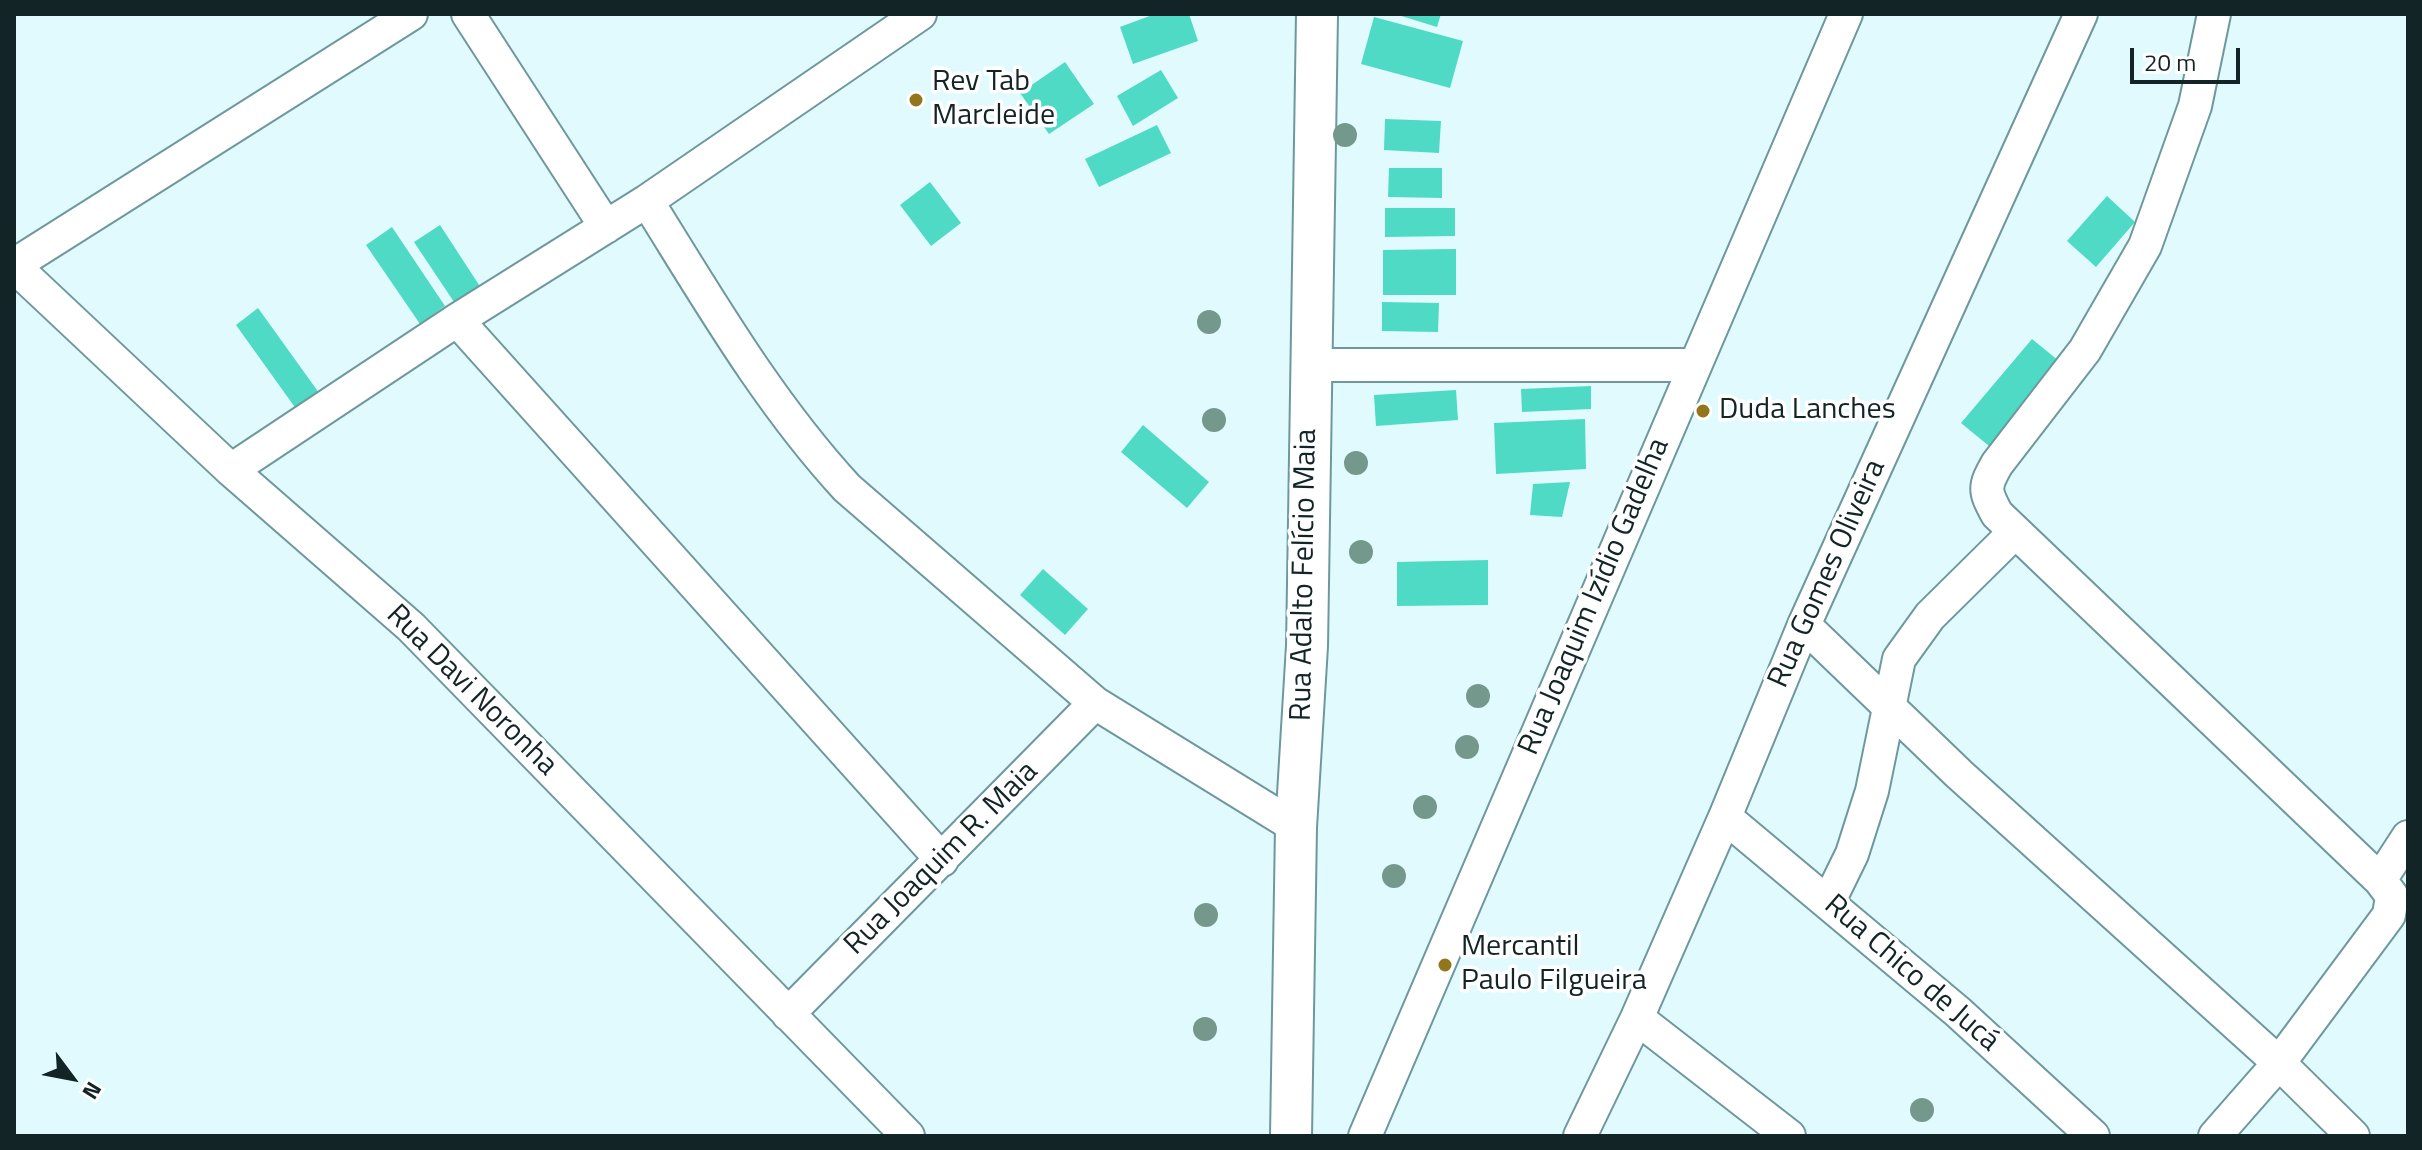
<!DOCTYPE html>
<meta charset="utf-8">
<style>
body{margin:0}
#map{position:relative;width:2422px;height:1150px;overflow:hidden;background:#e0fafd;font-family:"Titillium Web",sans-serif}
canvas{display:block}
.frame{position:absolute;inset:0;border:16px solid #132427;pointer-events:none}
.north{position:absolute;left:32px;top:1038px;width:80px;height:80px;-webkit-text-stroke:6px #fff;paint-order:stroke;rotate:122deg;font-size:22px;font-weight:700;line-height:32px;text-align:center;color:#132427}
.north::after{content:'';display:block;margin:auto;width:28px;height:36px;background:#132427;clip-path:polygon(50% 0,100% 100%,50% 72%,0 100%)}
.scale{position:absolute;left:2130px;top:48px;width:110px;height:36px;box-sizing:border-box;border:4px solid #132427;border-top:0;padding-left:10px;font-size:24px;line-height:28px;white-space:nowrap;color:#132427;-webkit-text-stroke:6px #fff;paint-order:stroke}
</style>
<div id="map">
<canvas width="2422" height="1150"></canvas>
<div class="frame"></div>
<div class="north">N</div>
<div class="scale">20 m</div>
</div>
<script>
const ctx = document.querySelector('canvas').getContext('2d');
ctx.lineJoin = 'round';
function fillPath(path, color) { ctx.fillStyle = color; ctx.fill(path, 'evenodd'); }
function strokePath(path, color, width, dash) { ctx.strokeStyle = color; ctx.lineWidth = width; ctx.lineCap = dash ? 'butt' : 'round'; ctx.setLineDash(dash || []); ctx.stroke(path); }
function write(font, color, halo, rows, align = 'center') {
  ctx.font = font + ' "Titillium Web",sans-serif'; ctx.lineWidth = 7; ctx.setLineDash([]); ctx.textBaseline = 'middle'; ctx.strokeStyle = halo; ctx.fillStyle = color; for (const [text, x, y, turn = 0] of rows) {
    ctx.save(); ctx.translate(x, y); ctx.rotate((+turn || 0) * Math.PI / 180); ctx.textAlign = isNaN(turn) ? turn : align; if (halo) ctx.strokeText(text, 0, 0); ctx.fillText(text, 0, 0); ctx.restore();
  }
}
fillPath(new Path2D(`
 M1155 14H1189L1198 41 1133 64 1120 27Z
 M1395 14H1441L1437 27Z
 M1374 17 1463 41 1450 88 1361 64Z
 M1065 62 1094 104 1049 134 1020 93Z
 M1161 70 1178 98 1133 126 1117 96Z
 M1385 119 1441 121 1439 153 1384 150Z
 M1157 125 1171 153 1099 187 1085 159Z
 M1389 168H1442V198L1388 197Z
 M930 182 961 223 931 246 900 205Z
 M2107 196 2135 222 2096 267 2067 241Z
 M1385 208H1455V236L1385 237Z
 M440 225 483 291 458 308 414 242Z
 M392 227 445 306 420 324 366 245Z
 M1456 249V295H1383V250Z
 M1382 302 1439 303 1438 332 1382 331Z
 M258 308 322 397 299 413 236 325Z
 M2032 339 2059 361 1989 446 1961 423Z
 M1591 386V409L1522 412 1521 389Z
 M1456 390 1458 420 1376 426 1374 395Z
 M1585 419 1586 469 1496 474 1494 423Z
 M1143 425 1209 482 1187 508 1121 452Z
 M1570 482 1562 517 1530 515 1533 484Z
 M1488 560V605L1397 606V562Z
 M1043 569 1088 609 1065 635 1020 595Z`), '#4fdac6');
const minor = new Path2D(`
 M468 14 606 227
 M2214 14 2195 106 2145 246 2085 350 1997 464C1984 487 1984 490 1997 514L2380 880 2392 896 2389 915 2279 1063 2215 1136
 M647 201C709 300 767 401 847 488L1095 703 1296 827
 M14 265 411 14
 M14 266 231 470 411 627 908 1136
 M457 320 942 860
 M1310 365H1695
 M231 470 457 320 647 201 920 14
 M1804 625 1959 774 2279 1063 2353 1136
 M1725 817 1958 1012 2093 1136
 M2380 880 2408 837
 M1828 903 1852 854 1872 791 1899 659 1930 616 2015 532
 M788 1014 1095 703
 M1637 1018 1789 1136
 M1365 1136 1846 14
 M1580 1136 1637 1018 1725 817 1804 625 2081 14`);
const tertiary = new Path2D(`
 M1291 1136 1296 827 1307 646 1317 14`);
strokePath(minor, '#6e989d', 36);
strokePath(tertiary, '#6e989d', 44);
strokePath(minor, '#fff', 32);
strokePath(tertiary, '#fff', 40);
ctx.fillStyle = '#75988d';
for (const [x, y] of [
 [1345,135],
 [1209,322],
 [1214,420],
 [1356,463],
 [1361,552],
 [1478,696],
 [1467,747],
 [1425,807],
 [1394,876],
 [1206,915],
 [1205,1029],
 [1922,1110]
]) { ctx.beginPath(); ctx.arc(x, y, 12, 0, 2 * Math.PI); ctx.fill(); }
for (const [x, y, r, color] of [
 [916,100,8,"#93751b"],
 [1703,411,8,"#93751b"],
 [1445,965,8,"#93751b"]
]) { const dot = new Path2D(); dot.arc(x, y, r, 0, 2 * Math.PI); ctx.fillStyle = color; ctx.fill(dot); strokePath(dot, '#fff', 3); }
write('30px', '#132427', '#fff', [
 ["Rev Tab",932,83],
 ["Marcleide",932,117],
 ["Duda Lanches",1719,411],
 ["Mercantil",1461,948],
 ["Paulo Filgueira",1461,982]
], 'left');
write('30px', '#132427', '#fff', [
 ["Rua Gomes Oliveira",1828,574,-66],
 ["Rua Adalto Felício Maia",1305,575,-89],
 ["Rua Joaquim Izídio Gadelha",1595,597,-67],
 ["Rua Davi Noronha",471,691,45],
 ["Rua Joaquim R. Maia",942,859,-45],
 ["Rua Chico de Jucá",1911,974,41]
]);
</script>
